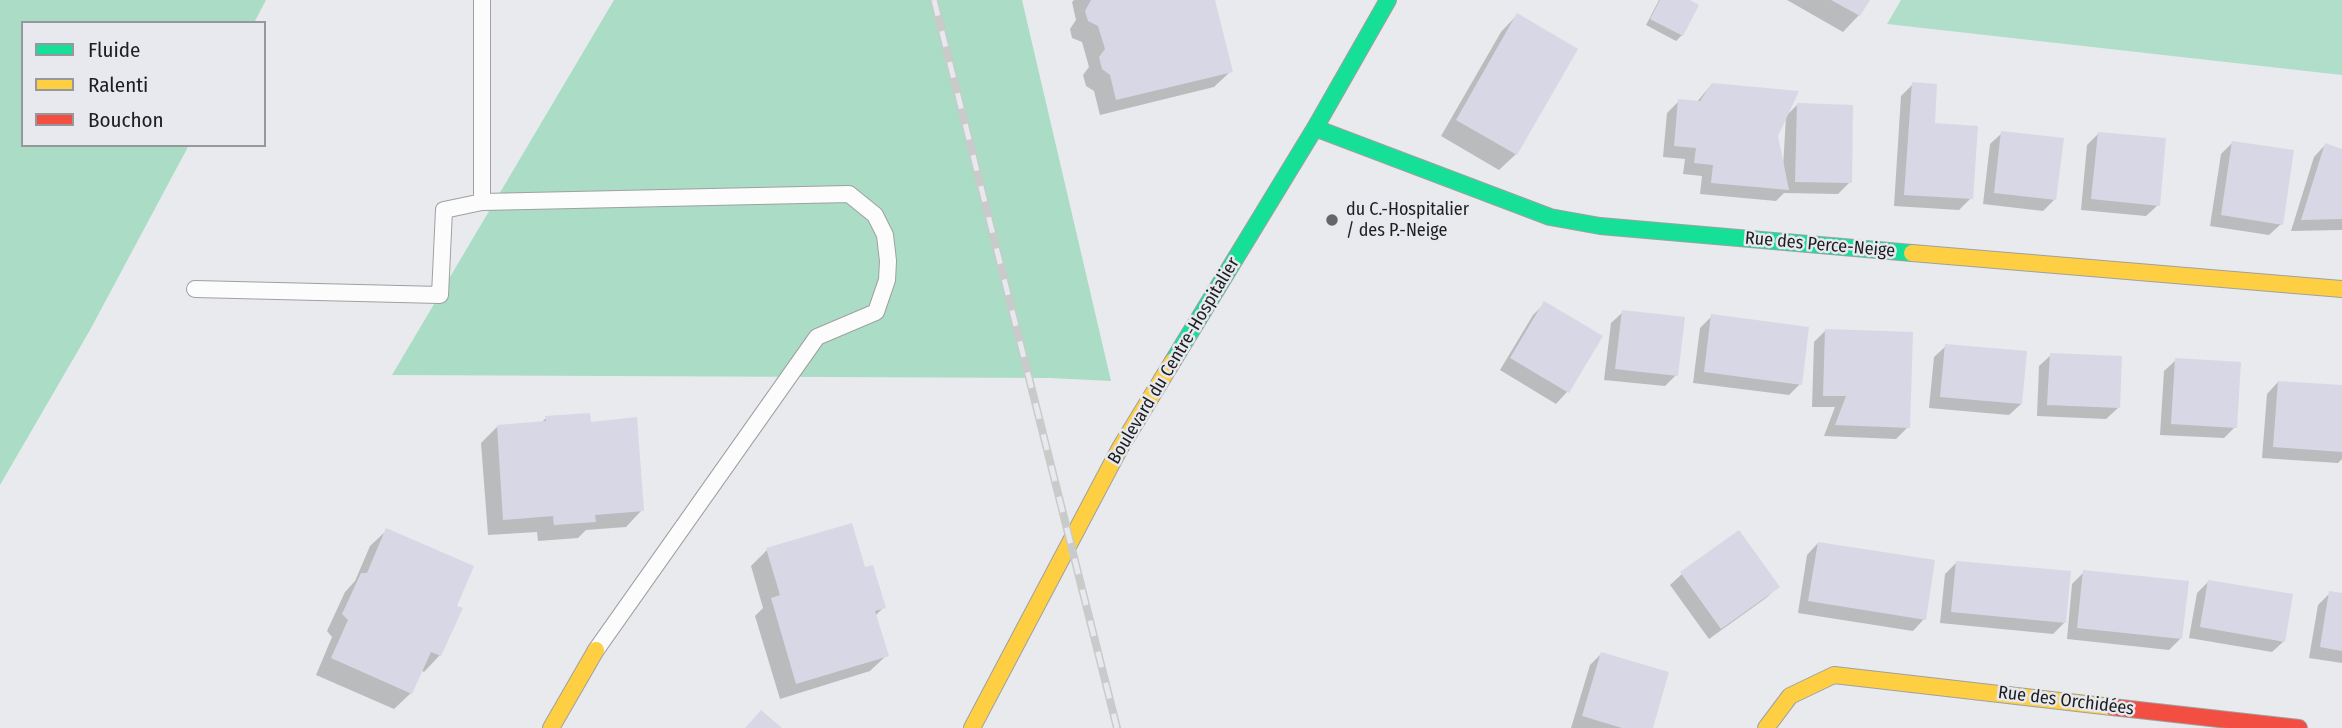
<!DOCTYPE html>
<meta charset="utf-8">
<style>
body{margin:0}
#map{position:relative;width:2342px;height:728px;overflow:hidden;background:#e8eaed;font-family:"Fira Sans Condensed",sans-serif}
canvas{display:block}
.legend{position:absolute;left:21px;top:21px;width:245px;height:126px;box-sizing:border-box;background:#e7e9ee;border:2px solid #96989c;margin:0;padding:9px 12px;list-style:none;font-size:21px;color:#1d1e20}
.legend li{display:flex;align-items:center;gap:14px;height:35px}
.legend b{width:35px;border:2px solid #96989c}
</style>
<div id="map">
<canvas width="2342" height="728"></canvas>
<ul class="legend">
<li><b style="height:9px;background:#16e098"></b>Fluide</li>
<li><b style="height:9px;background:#ffcf43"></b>Ralenti</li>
<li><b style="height:9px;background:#f24e42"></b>Bouchon</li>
</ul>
</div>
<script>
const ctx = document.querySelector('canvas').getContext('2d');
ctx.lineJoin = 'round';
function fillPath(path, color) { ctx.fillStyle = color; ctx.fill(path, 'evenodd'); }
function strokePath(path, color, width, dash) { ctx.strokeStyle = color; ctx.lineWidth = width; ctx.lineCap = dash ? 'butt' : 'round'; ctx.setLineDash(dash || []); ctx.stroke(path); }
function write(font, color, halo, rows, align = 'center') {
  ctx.font = font + ' "Fira Sans Condensed",sans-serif'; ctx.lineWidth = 5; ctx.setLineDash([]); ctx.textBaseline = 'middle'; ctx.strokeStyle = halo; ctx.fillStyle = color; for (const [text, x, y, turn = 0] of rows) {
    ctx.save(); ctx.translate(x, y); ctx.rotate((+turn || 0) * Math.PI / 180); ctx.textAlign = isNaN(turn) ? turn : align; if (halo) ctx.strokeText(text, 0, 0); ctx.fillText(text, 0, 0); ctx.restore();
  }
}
fillPath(new Path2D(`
 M1901 0H2342V75L1887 24Z`), '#b0deca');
fillPath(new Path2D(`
 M0 0H266L254 23H23V145H189L90 330 0 485Z
 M614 0H1022L1111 381 1050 378 392 375Z`), '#abdcc6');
fillPath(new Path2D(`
 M1074 0H1213L1231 71 1214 87 1100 115 1094 91 1086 86 1083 75 1089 67 1082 42 1072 38 1070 29 1076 20 1072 2Z
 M1659 0H1687L1697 5 1682 35 1676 41 1646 25Z
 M1787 0H1868L1859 15 1843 32Z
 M1517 15 1516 154 1499 170 1441 136 1501 32Z
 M1712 84 1777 136 1783 168 1786 116 1797 105 1850 182 1838 194 1784 193 1776 201 1700 194 1702 176 1683 174 1685 159 1663 157 1667 113 1679 101 1696 103Z
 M1913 84 1971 198 1959 210 1894 206 1901 96Z
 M2002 133 2054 200 2043 211 1983 204 1990 144Z
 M2098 134 2158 205 2146 216 2081 210 2087 145Z
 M2233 142 2281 224 2269 235 2210 226 2221 154Z
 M2325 145 2342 150V230L2291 231 2314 157Z
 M1545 303 1601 337 1567 392 1556 404 1500 370 1533 315Z
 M1623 312 1676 375 1665 386 1604 380 1611 323Z
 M1712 316 1800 384 1789 395 1693 383 1700 328Z
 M1826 330 1908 427 1896 439 1824 436 1835 407H1812L1814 342Z
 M1946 346 2021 404 2009 415 1929 408 1934 357Z
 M2051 355 2118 408 2106 419 2037 416 2039 366Z
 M2176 360 2235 427 2224 438 2160 435 2164 371Z
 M2278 382 2342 387V459L2338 463 2262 458 2267 394Z
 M546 418 589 423 642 510 626 527 586 530 578 538 538 541 537 532 488 535 481 443 497 427 540 424Z
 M387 530 440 655 424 672 420 670 411 693 394 709 316 675 332 637 327 631 345 592 355 581 370 546Z
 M1818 543 1924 619 1913 631 1798 613 1807 555Z
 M767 550 864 570 884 607 875 616 887 655 870 671 780 699 755 616 763 608 751 566Z
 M1957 562 2065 622 2053 634 1940 623 1945 574Z
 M2084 572 2181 638 2169 650 2067 639 2072 584Z
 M1682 574 1778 587 1766 598 1709 639 1670 585Z
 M2208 582 2284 641 2272 652 2189 638 2197 593Z
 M2330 593 2342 595V663L2309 658 2318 605Z
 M1601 654 1651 728H1571L1590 665Z`), '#0003');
fillPath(new Path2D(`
 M1091 0H1215L1233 72 1116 100 1110 75 1102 69 1099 57 1105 49 1098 26 1088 21 1085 11Z
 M1660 0H1690L1699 5 1683 36 1650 19Z
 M1831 0H1870L1860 16Z
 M1517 13 1578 49 1517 155 1456 120Z
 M1912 82 1937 84 1935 123 1978 126 1973 199 1904 195Z
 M1712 83 1799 91 1778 136 1789 190 1711 183 1713 165 1694 163 1696 148 1674 146 1678 99 1700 101Z
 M1797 103 1853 105 1852 183 1795 182Z
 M2001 131 2064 138 2056 200 1994 193Z
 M2098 132 2166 138 2160 206 2091 199Z
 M2232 141 2294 150 2283 225 2221 215Z
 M2325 143 2342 149V219L2301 220Z
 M1544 301 1603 336 1569 393 1510 358Z
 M1622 310 1685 317 1678 376 1615 369Z
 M1711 314 1809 327 1802 385 1704 372Z
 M1825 329 1913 332 1910 428 1835 425 1846 396H1823Z
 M1945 344 2027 351 2022 404 1940 397Z
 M2050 353 2122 356 2120 408 2047 405Z
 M2175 358 2241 362 2237 428 2171 424Z
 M2278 381 2342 385V452L2273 447Z
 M590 413 591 422 637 417 644 511 595 515 596 522 554 525 553 516 503 520 497 425 546 421 545 416Z
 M852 523 865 567 873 565 886 608 875 611 889 656 796 684 771 598 780 595 766 548Z
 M386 528 474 566 457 606 463 608 441 656 431 652 412 694 331 658 348 620 342 614 361 573H367Z
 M1739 530 1780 587 1721 629 1680 572Z
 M1818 542 1935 560 1926 620 1808 601Z
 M1956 561 2071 571 2066 623 1951 612Z
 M2083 570 2189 581 2182 639 2077 628Z
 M2208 580 2293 594 2285 642 2200 627Z
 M2329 591 2342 593V651L2320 647Z
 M1601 652 1669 672 1653 728H1622L1582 716Z
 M761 710 782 728H745Z`), '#d8d7e6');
const lane = new Path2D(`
 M482 0V202L849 194 875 215 885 235 888 261 887 280 876 312 817 337 596 650
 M195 289 440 295 444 210 482 202`);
const fast = new Path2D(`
 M1315 128 1550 217 1600 226 1912 253
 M1173 361 1315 128 1388 0`);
const slow = new Path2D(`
 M1912 253 2342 289
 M551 728 596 650
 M972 728 1120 448 1173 361
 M1766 728 1790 696 1834 675 2112 707`);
const jam = new Path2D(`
 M2112 707 2299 728`);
strokePath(lane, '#9fa0a2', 18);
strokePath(fast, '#9fa0a2', 18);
strokePath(slow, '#9fa0a2', 18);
strokePath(jam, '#9fa0a2', 18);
strokePath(lane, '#fcfcfc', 16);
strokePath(fast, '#16e098', 16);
strokePath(slow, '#ffcf43', 16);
strokePath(jam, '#f24e42', 16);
const rail = new Path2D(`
 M934 0 1117 728`);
strokePath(rail, '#c9caca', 8);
strokePath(rail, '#e7e9ee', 5, [16]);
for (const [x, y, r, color] of [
 [1332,220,7,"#646568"]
]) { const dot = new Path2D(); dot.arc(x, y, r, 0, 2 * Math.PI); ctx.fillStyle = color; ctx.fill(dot); strokePath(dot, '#e7e9ee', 2.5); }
write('18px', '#1d1e20', '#e7e9ee', [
 ["du C.-Hospitalier",1346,210],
 ["/ des P.-Neige",1346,231]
], 'left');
write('18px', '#1d1e20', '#e7e9ee', [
 ["Rue des Perce-Neige",1820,245,5],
 ["Boulevard du Centre-Hospitalier",1174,361,-59],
 ["Rue des Orchidées",2066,701,7]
]);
</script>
